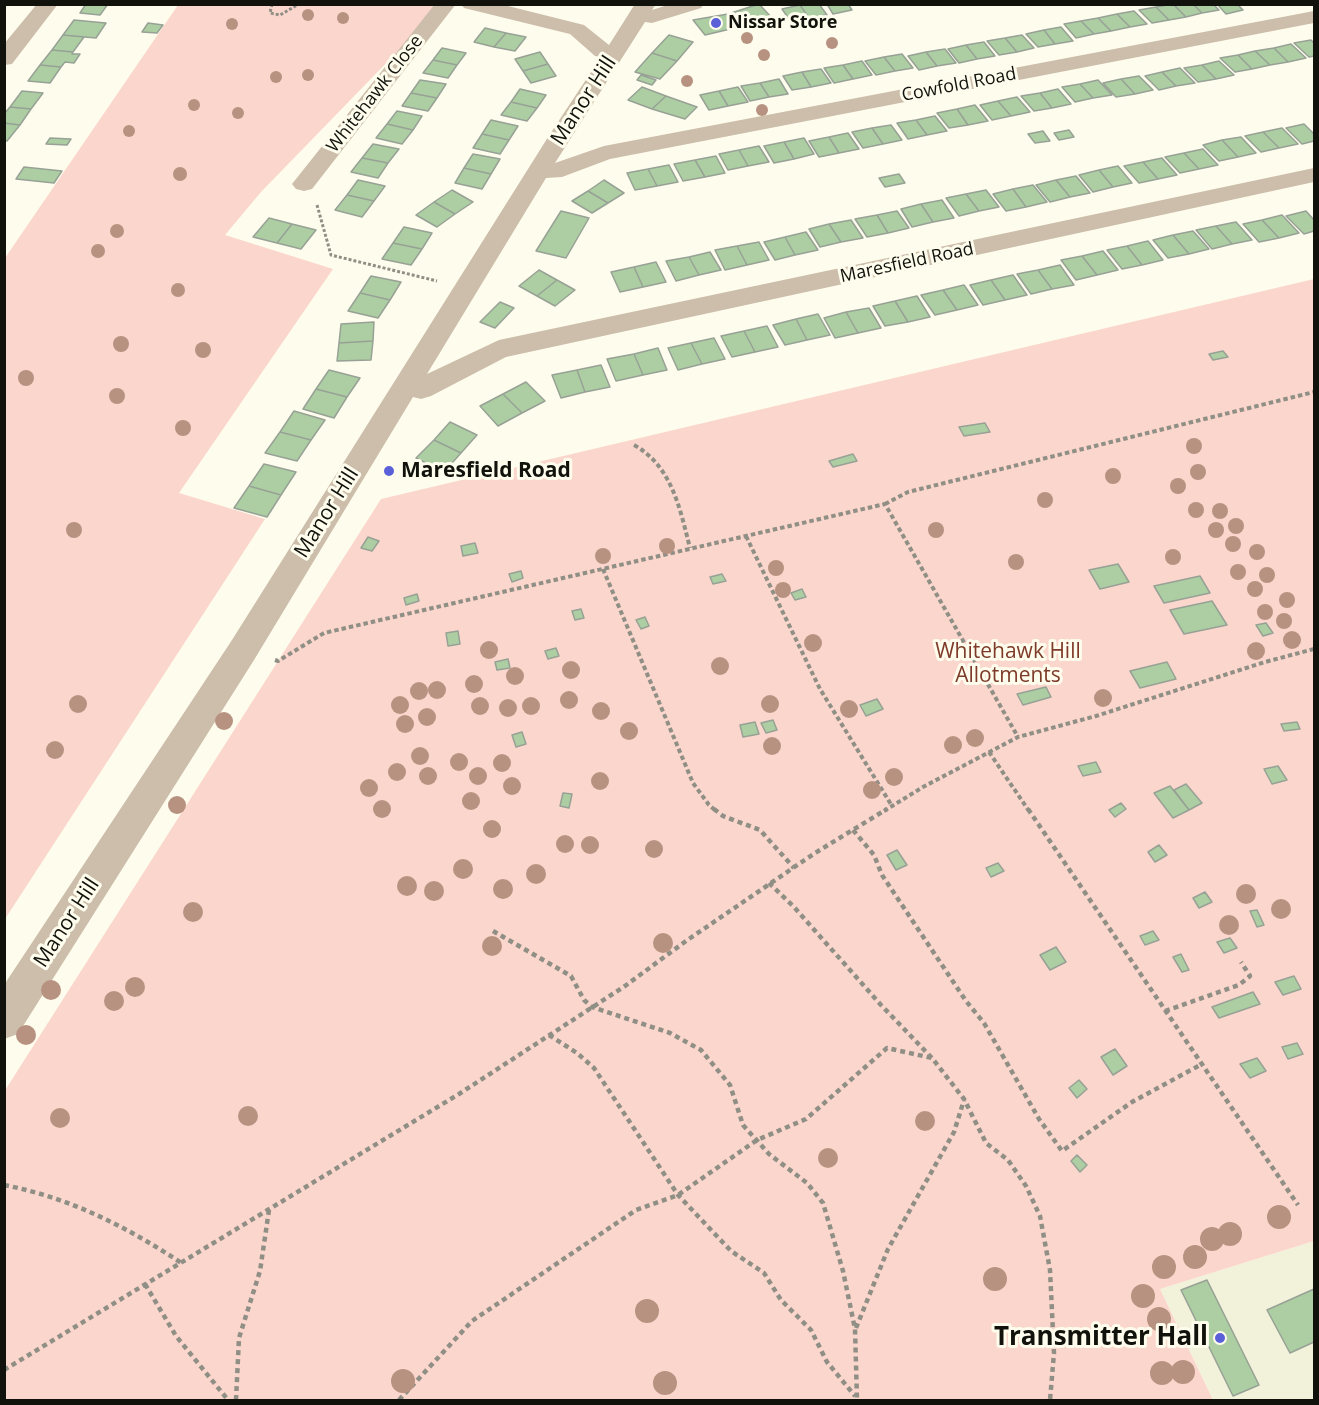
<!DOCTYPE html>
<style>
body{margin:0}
#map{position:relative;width:1319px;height:1405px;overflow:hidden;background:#fefded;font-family:"Open Sans",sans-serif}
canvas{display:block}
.frame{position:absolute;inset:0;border:6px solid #12120d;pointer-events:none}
</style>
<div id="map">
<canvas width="1319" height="1405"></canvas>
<div class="frame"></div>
</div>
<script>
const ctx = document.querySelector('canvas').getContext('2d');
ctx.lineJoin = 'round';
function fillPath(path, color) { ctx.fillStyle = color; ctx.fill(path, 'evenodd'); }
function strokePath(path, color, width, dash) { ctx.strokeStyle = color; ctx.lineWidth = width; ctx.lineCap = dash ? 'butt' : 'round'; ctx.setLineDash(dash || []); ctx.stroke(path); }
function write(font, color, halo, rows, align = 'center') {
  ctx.font = font + ' "Open Sans",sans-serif'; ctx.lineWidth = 6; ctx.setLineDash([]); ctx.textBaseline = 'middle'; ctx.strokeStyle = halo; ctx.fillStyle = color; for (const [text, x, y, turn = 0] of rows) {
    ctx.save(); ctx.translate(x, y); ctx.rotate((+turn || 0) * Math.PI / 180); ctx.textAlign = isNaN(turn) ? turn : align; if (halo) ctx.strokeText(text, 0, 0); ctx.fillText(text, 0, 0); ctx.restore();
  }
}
fillPath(new Path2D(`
 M1314 1241V1400H1213L1160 1289Z`), '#f2f1da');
fillPath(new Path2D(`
 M178 5H436L429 19 261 192 225 235 333 269 179 493 265 519 5 919V258Z
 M1314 279V1241L1160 1289 1213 1400H5L4 1092 381 499Z`), '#fbd6cc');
const building = new Path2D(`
 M86 4H108L100 15 80 13Z
 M759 4 772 18 739 27 728 14Z
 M819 4 827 15 809 18 800 5Z
 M827 4H848L852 10 833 14Z
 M1173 4 1186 17 1169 20 1156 7Z
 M1173 4H1193L1202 13 1186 17Z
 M1193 4H1213L1219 10 1202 13Z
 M1217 4H1237L1243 10 1226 14Z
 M800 5 809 18 791 22 782 9Z
 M1156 7 1169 20 1152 23 1139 10Z
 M1134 11 1147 24 1130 27 1117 14Z
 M728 14 739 27 705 35 693 20Z
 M1117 14 1130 27 1111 31 1098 18Z
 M1098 18 1111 31 1094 34 1081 21Z
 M74 20 95 22 106 23 96 38 63 35Z
 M1081 21 1094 34 1076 38 1064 24Z
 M148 23 163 25 157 33 142 32Z
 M1061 27 1073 41 1055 44 1044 30Z
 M485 28 506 33 494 47 474 42Z
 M1044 30 1055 44 1038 47 1026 34Z
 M506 33 526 37 515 51 494 47Z
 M63 35 84 37 73 52 52 50Z
 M669 35 693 42 677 61 652 53Z
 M1022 35 1034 48 1017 52 1005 38Z
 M1005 38 1017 52 999 55 987 41Z
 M1311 40 1314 43V56L1309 57 1294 43Z
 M984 42 995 56 977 59 966 45Z
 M1291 44 1306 58 1288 62 1274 48Z
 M966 45 977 59 959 63 948 49Z
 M442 48 466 53 457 65 433 60Z
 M1274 48 1288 62 1270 65 1255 51Z
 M945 49 956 63 937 66 926 52Z
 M52 50 73 52 72 54H80L74 63 65 62 61 67 40 65Z
 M1255 51 1270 65 1252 69 1238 55Z
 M540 52 548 64 523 71 515 59Z
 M926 52 937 66 919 70 908 56Z
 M652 53 677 61 660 79 635 72Z
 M902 54 913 68 895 71 884 57Z
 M1238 55 1252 69 1235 72 1220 58Z
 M884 57 895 71 876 75 865 61Z
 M433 60 457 65 448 78 423 73Z
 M862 61 872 75 853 79 843 65Z
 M1219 61 1234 75 1216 79 1202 65Z
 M548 64 556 76 531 83 523 71Z
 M40 65 61 67 50 83 28 81Z
 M843 65 853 79 834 83 824 68Z
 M1202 65 1216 79 1198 82 1184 68Z
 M1180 68 1195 83 1176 86 1162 72Z
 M821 69 831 83 811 87 802 72Z
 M802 72 811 87 792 90 783 76Z
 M1162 72 1176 86 1159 90 1145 76Z
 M641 75 656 80 652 85 637 80Z
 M1139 76 1153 90 1135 94 1121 79Z
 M779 79 788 94 769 97 760 83Z
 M1121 79 1135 94 1116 97 1103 83Z
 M420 80 446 84 437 98 411 93Z
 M1098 80 1112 95 1093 98 1080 84Z
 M760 83 769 97 750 101 741 86Z
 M1080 84 1093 98 1075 102 1062 87Z
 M642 87 666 96 652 109 628 100Z
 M738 87 748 102 728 106 719 91Z
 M520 89 546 95 537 108 511 102Z
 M1058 89 1071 104 1052 108 1040 93Z
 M22 91 43 93 31 109 10 107Z
 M719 91 728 106 709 110 700 95Z
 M411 93 437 98 428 111 402 106Z
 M1040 93 1052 108 1034 111 1021 96Z
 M666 96 697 107 685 119 652 109Z
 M1017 97 1030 112 1011 116 998 101Z
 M998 101 1011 116 992 120 980 105Z
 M511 102 537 108 527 121 501 115Z
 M975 105 988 121 968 125 957 109Z
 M10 107 31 109 20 125 4 123V114Z
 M957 109 968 125 949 128 937 113Z
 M397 111 422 116 413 130 387 124Z
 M935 116 947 131 927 135 916 120Z
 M491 120 518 126 509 140 482 134Z
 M916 120 927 135 908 139 897 123Z
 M4 123 20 125 7 141H4Z
 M387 124 413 130 402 144 376 138Z
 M1304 124 1314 134V141L1302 144 1286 128Z
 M891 125 902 140 883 144 872 128Z
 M872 128 883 144 863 148 852 132Z
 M1282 128 1298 144 1279 148 1263 132Z
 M1069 130 1074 137 1059 140 1054 133Z
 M1043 131 1050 141 1035 143 1028 134Z
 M1263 132 1279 148 1261 152 1245 136Z
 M848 133 859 149 839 153 829 137Z
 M482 134 509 140 500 154 473 148Z
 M829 137 839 153 819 157 809 141Z
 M1241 137 1256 153 1238 157 1222 140Z
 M50 138 71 139 67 145 46 144Z
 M804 138 814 154 794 159 784 142Z
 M1222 140 1238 157 1219 161 1203 145Z
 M784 142 794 159 774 163 764 146Z
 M373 144 399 149 388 163 362 158Z
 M759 146 769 162 748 166 739 150Z
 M1203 149 1218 165 1199 169 1184 153Z
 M739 150 748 166 728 170 719 154Z
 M1184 153 1199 169 1180 173 1165 157Z
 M473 154 500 159 491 174 464 168Z
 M716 156 725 173 705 177 695 160Z
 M362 158 388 163 378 178 351 172Z
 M1162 158 1177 175 1158 179 1143 162Z
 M695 160 705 177 683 181 674 164Z
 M1143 162 1158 179 1139 183 1124 166Z
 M669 165 678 182 657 186 648 169Z
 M1118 166 1132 183 1113 187 1099 170Z
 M24 167 62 171 54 183 16 179Z
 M464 168 491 174 482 189 455 183Z
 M648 169 657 186 635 190 627 173Z
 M1099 170 1113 187 1093 192 1079 175Z
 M899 174 905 183 885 187 879 178Z
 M1076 176 1090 193 1070 197 1056 180Z
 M358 180 385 186 374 201 347 195Z
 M604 180 624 193 608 203 588 191Z
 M1056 180 1070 197 1050 202 1036 185Z
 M1033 185 1047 202 1026 207 1013 189Z
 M1013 189 1026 207 1006 211 993 194Z
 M452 190 473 202 455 214 434 202Z
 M986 190 999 207 979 211 966 194Z
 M588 191 608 203 592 213 572 201Z
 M966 194 979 211 959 216 946 198Z
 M347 195 374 201 362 217 335 210Z
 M942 200 954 218 933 222 921 204Z
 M434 202 455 214 437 227 416 215Z
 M921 204 933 222 912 227 901 209Z
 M561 211 589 218 566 258 536 251Z
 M897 211 909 228 888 233 877 215Z
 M1306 211 1314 220V231L1304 234 1286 216Z
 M877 215 888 233 867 237 855 219Z
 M1282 215 1299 233 1279 238 1262 220Z
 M269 218 292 224 277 243 253 237Z
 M851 220 863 238 841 242 829 224Z
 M1262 220 1279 238 1259 242 1243 224Z
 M1236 222 1252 240 1232 244 1216 226Z
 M292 224 316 230 301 249 277 243Z
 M829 224 841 242 820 247 809 229Z
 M1216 226 1232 244 1212 249 1196 230Z
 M404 227 432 233 422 249 393 243Z
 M1193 231 1209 249 1189 254 1173 235Z
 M806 232 818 250 795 255 785 237Z
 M1173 235 1189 254 1168 258 1153 240Z
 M785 237 795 255 775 260 764 242Z
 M1148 241 1163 260 1142 265 1127 246Z
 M759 242 769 260 747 265 737 246Z
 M393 243 412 247 422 249 411 265 382 259Z
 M737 246 747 265 725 270 715 250Z
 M1127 246 1142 265 1122 269 1107 250Z
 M1103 251 1118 270 1097 275 1082 256Z
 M710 252 721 270 699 275 689 257Z
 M1082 256 1097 275 1076 280 1061 260Z
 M689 257 699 275 676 281 666 261Z
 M656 262 666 282 643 287 634 267Z
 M1060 265 1074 285 1052 289 1038 270Z
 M634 267 643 287 620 292 611 272Z
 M539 270 557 280 537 296 519 286Z
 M1038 270 1052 289 1031 294 1017 274Z
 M1013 275 1027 295 1005 300 991 280Z
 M371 276 401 282 390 300 360 293Z
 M557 280 575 290 555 306 537 296Z
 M991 280 1005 300 983 305 970 285Z
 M964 285 978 305 957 310 943 290Z
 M943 290 957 310 935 315 921 295Z
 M360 293 390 300 378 318 348 311Z
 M917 296 930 317 908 322 895 301Z
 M895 301 908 322 885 326 873 306Z
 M500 302 514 308 495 328 480 322Z
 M869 308 881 328 858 333 846 312Z
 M846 312 858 333 835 338 824 318Z
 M818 314 830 335 807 340 796 319Z
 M796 319 807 340 785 345 773 325Z
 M374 322 373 341 339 343 341 324Z
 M767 326 778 347 755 352 744 331Z
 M744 331 755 352 732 357 721 336Z
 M714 338 725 359 702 364 691 343Z
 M373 341 371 360 337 361 339 343Z
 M691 343 702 364 678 370 668 348Z
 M658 348 667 370 643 375 634 354Z
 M1223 351 1228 357 1213 360 1209 354Z
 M634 354 643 375 616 381 607 359Z
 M601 365 610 387 585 392 577 370Z
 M329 370 360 378 347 397 316 389Z
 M577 370 585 392 561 398 552 375Z
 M526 382 545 401 522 413 503 394Z
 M316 389 347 397 334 418 303 409Z
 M503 394 522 413 498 426 480 406Z
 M294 411 325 420 311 440 280 432Z
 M450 422 477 435 461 453 434 440Z
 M985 423 990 432 964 436 959 427Z
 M280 432 311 440 297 461 265 453Z
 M434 440 461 453 444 472 416 458Z
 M853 454 857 461 833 467 829 461Z
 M264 464 296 472 281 495 249 486Z
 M249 486 281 495 267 517 234 508Z
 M368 537 379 541 372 551 361 548Z
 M475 543 478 553 463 556 461 546Z
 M1118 564 1129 582 1100 589 1089 570Z
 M521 571 523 578 512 582 509 574Z
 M722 574 726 581 713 584 710 577Z
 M1200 576 1210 593 1164 603 1154 586Z
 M802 589 806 597 795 600 791 593Z
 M417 594 419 601 406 605 404 598Z
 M1212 601 1227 625 1184 634 1170 610Z
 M581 609 584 618 575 620 572 611Z
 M645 617 649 626 641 629 636 620Z
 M1266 623 1273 633 1263 636 1256 625Z
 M458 631 460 644 448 646 446 633Z
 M556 648 559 656 548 659 545 651Z
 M508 659 510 668 497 670 495 662Z
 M1167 662 1176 679 1140 688 1130 671Z
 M1046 687 1051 697 1023 705 1017 694Z
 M877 699 883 709 866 716 860 705Z
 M773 720 777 730 766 733 761 723Z
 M755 722 759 734 743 737 740 725Z
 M1297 722 1300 729 1284 731 1281 724Z
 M522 732 526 744 516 747 512 735Z
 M1096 762 1101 772 1083 776 1078 766Z
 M1278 766 1287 780 1272 784 1264 769Z
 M1186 784 1202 803 1189 810 1174 790Z
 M1170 786 1189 810 1173 818 1154 793Z
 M563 793 572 794 569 808 560 806Z
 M1121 803 1126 809 1115 817 1109 810Z
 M1159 845 1167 855 1155 862 1148 852Z
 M897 850 907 865 896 870 887 855Z
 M998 863 1004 871 991 877 986 868Z
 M1205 892 1212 902 1199 908 1193 898Z
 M1257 910 1264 925 1257 927 1250 911Z
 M1153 931 1159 940 1145 945 1140 936Z
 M1230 938 1237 948 1224 953 1217 942Z
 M1056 947 1066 962 1050 970 1040 955Z
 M1181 954 1189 970 1182 972 1173 957Z
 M1294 976 1301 989 1283 995 1275 982Z
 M1253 992 1260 1004 1219 1018 1212 1007Z
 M1297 1043 1303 1054 1288 1059 1282 1047Z
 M1115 1049 1127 1066 1113 1075 1101 1057Z
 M1257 1058 1266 1071 1250 1078 1240 1064Z
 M1079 1080 1087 1089 1077 1098 1069 1088Z
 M1077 1155 1087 1165 1080 1172 1071 1161Z
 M1207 1280 1259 1385 1233 1396 1181 1290Z
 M1314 1289V1342L1290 1353 1267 1310Z`);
fillPath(building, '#adcea3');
strokePath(building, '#97a195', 1.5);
strokePath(new Path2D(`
 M272 4 270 13 280 15 299 4
 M317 205 331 255 437 281`), '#908f85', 3, [3, 2]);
strokePath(new Path2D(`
 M634 445C672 466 680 509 690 548
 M885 504 908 492 1314 392
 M746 536 820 689 892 806
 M603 569 693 783 709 805 716 811
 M275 660 278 661 324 633 885 504 1018 737
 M989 752 1029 811
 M884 811 923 787 1018 737 1096 716 1265 662 1314 649`), '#908f85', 4, [4.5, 3]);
strokePath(new Path2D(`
 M714 809 723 816 760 830 794 868
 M1028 809 1298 1205
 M853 830 874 855 882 875 966 1001 984 1023 1039 1119 1062 1151 1132 1102 1202 1064
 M769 883 794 907 881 1005 932 1058 964 1099 986 1143 1008 1160 1026 1186 1040 1216 1050 1270 1054 1353 1050 1400
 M493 931 571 976 584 1000 592 1007 670 1033 701 1050 730 1085 743 1125 769 1154 807 1183 823 1203 843 1271 855 1329 857 1400
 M1165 1011 1239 985 1250 976 1241 962
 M549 1035 577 1053 594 1068 678 1195 731 1251 764 1273 781 1300 811 1330 827 1362 855 1396
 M4 1185C71 1198 127 1227 183 1264
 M145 1284 176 1336 228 1400
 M856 1328 888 1249 954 1132 964 1100
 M4 1370 459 1094 625 986 686 941 815 853 887 809
 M236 1400 239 1338 260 1271 269 1210
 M399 1400 472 1321 636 1210 678 1195 757 1140 806 1119 887 1048 932 1058`), '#908f85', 4.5, [5, 4]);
fillPath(new Path2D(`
 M37 4H58L12 64 4 65V44Z
 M435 4H456L312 189 304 191 296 189 292 184 296 179Z
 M461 4H500L584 25 609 45 635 4H656L652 10 671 4H704L701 8 652 23 645 22 555 163 604 146 1314 11V23L610 159 562 177 546 178 427 374 499 340 1314 168V182L506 357 431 396 421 399 413 397 254 660 18 1034 4 1039V985L232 640 550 134 601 57 595 56 570 34 464 8Z`), '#cdbdab');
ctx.fillStyle = '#b89281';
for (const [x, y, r] of [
 [308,15,6],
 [343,18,6],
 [232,24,6],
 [747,38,6],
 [832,43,6],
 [764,55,6],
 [308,75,6],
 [276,77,6],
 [687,81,6],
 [194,105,6],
 [762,110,6],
 [238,113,6],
 [129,131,6],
 [180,174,7],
 [117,231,7],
 [98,251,7],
 [178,290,7],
 [121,344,8],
 [203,350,8],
 [26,378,8],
 [117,396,8],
 [183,428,8],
 [1194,446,8],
 [1198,472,8],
 [1113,476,8],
 [1178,486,8],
 [1045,500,8],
 [1196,510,8],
 [1220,511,8],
 [1236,526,8],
 [74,530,8],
 [936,530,8],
 [1216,530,8],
 [1233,544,8],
 [667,546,8],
 [1257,552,8],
 [603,556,8],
 [1173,557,8],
 [1016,562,8],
 [776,568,8],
 [1238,572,8],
 [1267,575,8],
 [1255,589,8],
 [783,590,8],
 [1287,600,8],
 [1265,612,8],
 [1284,621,8],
 [1292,640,9],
 [813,643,9],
 [489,650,9],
 [1256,651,9],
 [720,666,9],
 [571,670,9],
 [515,676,9],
 [474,684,9],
 [437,690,9],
 [419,691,9],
 [1103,698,9],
 [569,700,9],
 [78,704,9],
 [770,704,9],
 [400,705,9],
 [480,706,9],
 [531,706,9],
 [508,708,9],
 [849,709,9],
 [601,711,9],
 [427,717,9],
 [224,721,9],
 [405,724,9],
 [629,731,9],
 [975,738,9],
 [953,745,9],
 [772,746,9],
 [55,750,9],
 [420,756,9],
 [459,762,9],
 [502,763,9],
 [397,772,9],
 [428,776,9],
 [478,776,9],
 [894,777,9],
 [600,781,9],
 [512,786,9],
 [369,788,9],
 [872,790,9],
 [471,801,9],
 [177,805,9],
 [382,809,9],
 [492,829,9],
 [565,844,9],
 [590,845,9],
 [654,849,9],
 [463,869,10],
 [536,874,10],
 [407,886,10],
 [503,889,10],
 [434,891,10],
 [1246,894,10],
 [1281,909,10],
 [193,912,10],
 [1229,925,10],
 [663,943,10],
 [492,946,10],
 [135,987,10],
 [51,990,10],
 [114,1001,10],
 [26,1035,10],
 [248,1116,10],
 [60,1118,10],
 [925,1121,10],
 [828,1158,10],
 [1279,1217,12],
 [1230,1234,12],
 [1212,1239,12],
 [1195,1257,12],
 [1164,1267,12],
 [995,1279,12],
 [1143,1296,12],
 [647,1311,12],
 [1159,1319,12],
 [1183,1372,12],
 [1162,1373,12],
 [403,1381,12],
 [665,1383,12]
]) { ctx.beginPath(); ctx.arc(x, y, r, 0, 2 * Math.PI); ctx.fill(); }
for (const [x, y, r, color] of [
 [716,23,6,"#5960d8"],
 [389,471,6,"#5960d8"],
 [1220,1338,6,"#5960d8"]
]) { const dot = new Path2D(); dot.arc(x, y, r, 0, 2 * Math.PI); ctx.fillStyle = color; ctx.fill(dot); strokePath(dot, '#fefded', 2); }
write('bold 18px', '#12120d', '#fefded', [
 ["Nissar Store",728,23]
], 'left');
write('18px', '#12120d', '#fefded', [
 ["Cowfold Road",959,85,-11],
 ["Whitehawk Close",375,94,-52],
 ["Maresfield Road",907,263,-12]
]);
write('21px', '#12120d', '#fefded', [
 ["Manor Hill",584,101,-57],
 ["Manor Hill",327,513,-58],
 ["Manor Hill",67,923,-57]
]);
write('bold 21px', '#12120d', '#fefded', [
 ["Maresfield Road",401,471]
], 'left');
write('21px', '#7e3a29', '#fefded', [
 ["Whitehawk Hill",1008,652],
 ["Allotments",1008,676]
]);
write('bold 26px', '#12120d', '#fefded', [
 ["Transmitter Hall",1208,1338]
], 'right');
</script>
